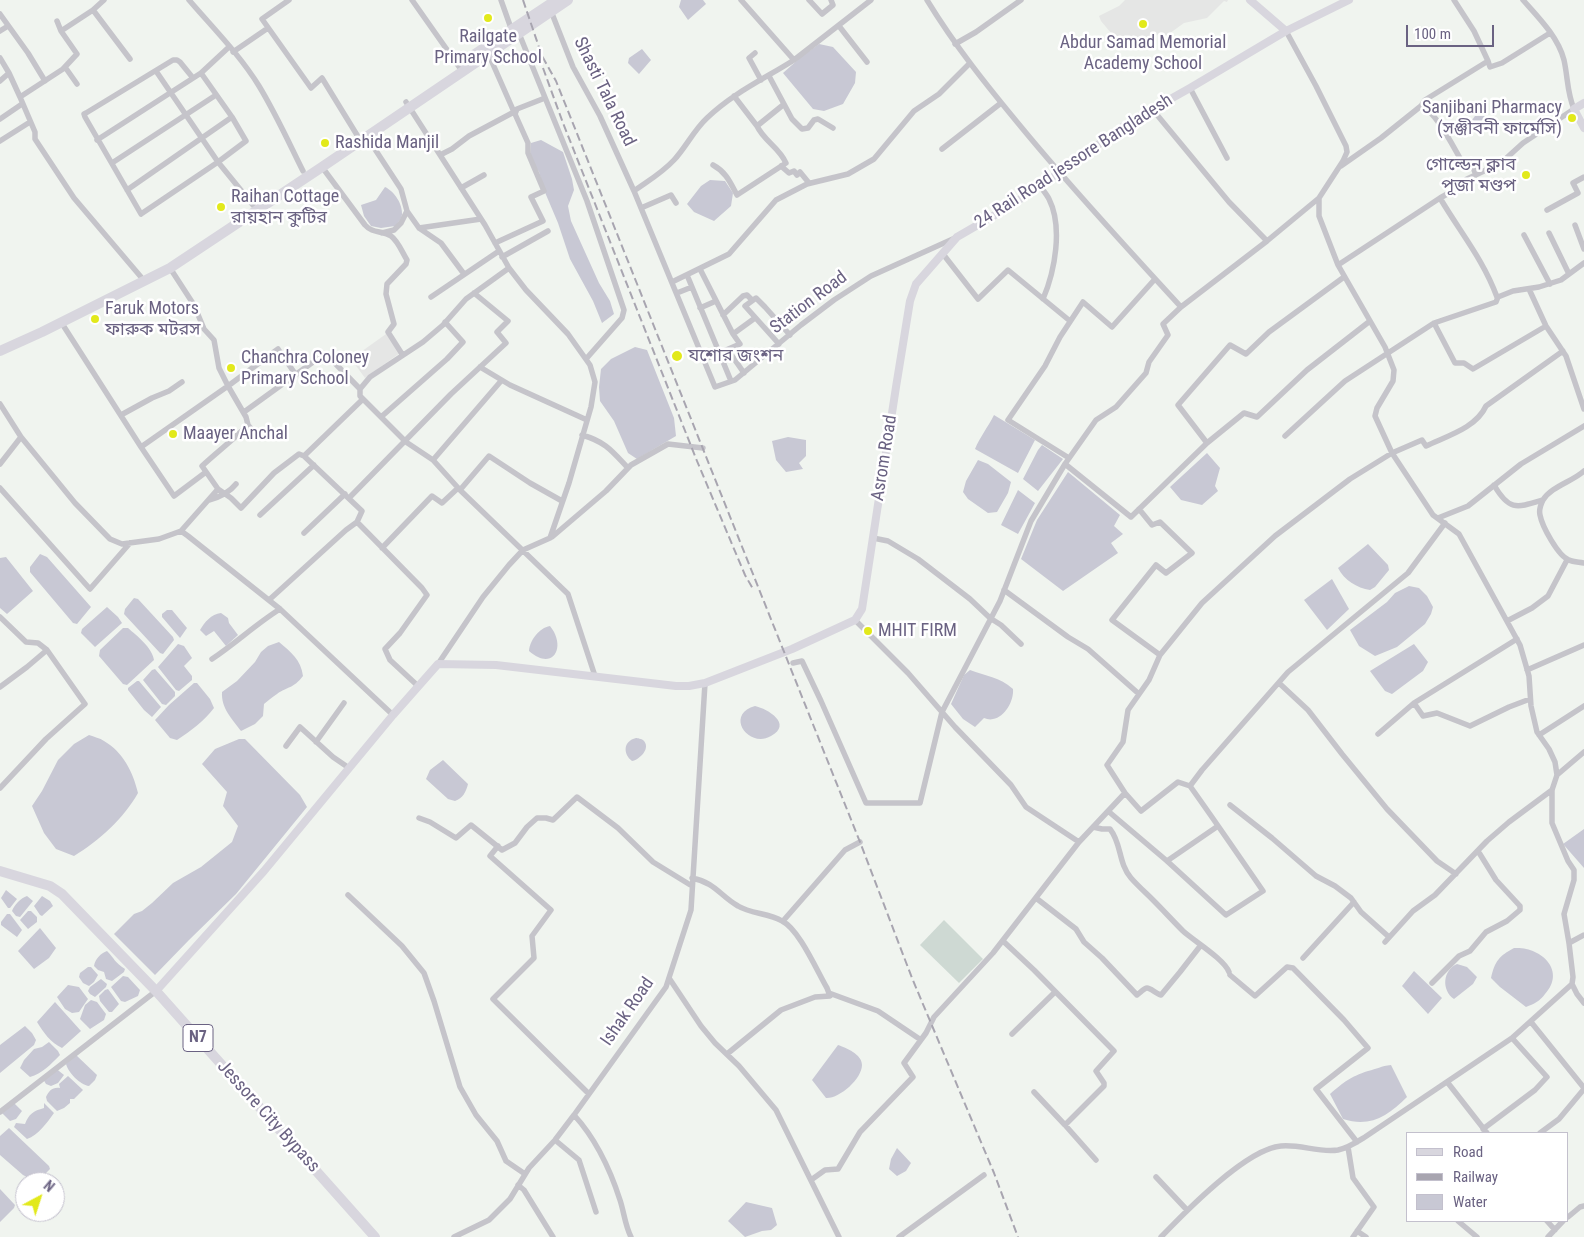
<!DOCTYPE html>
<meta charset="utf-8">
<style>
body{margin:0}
#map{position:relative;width:1584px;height:1237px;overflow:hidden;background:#f0f4ef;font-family:"Roboto Condensed",sans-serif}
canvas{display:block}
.legend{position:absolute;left:1406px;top:1132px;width:162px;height:90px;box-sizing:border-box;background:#fff;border:1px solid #c3c0cd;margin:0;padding:6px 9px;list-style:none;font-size:15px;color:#6a6282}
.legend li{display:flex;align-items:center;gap:10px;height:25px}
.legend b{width:25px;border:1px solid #c3c0cd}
.north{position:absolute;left:15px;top:1172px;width:50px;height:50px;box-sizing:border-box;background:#fff;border:1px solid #c3c0cd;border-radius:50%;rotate:40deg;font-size:14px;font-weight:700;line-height:20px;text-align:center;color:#6a6282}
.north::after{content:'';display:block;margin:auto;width:18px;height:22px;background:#e2e91b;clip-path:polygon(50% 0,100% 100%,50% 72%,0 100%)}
.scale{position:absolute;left:1406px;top:25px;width:88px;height:22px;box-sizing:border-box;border:2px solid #6a6282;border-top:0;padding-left:6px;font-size:15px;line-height:18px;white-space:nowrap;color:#6a6282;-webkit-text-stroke:4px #fff;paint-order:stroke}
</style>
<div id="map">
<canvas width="1584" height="1237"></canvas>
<ul class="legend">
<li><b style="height:6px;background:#d8d6de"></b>Road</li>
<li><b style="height:6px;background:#a8a5b0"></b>Railway</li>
<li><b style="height:14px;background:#c8c8d4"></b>Water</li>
</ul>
<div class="north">N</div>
<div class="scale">100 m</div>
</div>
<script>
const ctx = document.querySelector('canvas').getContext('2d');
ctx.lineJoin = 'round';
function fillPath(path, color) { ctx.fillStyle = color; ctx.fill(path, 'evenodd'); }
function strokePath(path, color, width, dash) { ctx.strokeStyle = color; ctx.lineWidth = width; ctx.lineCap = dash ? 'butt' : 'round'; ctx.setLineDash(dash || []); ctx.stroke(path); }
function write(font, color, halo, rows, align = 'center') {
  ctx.font = font + ' "Roboto Condensed","Noto Sans Bengali",sans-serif'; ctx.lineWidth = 5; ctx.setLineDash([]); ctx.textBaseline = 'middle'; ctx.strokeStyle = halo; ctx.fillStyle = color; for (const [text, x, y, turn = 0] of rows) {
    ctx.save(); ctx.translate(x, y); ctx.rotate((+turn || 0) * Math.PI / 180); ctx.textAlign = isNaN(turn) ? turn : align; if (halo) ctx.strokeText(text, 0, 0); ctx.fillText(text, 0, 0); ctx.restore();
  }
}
fillPath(new Path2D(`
 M1125 0H1228L1227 2 1224 1 1207 18 1184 23 1166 36 1161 32 1153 38 1126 51 1101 21 1099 16 1119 6Z
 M386 334 400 353 365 378 351 359Z`), '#e5e6e5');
fillPath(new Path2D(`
 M944 920 983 959 959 983 920 945Z`), '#ced9d3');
fillPath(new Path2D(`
 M681 0H703L706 4 688 20 679 7Z
 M819 44 833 47 856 72 855 83 843 104 824 111 813 109 783 73 801 57Z
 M642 49 651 60 639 74 628 63 629 58Z
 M1475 116H1485C1489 121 1490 123 1487 130 1480 134 1476 134 1469 129V124Z
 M541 140 563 152 572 179 574 190 568 206 571 221 599 283 610 301 614 314 602 323 593 301 570 259 558 223 544 190 539 172 530 158 531 143Z
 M710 180 725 181 733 193 731 206 714 221 694 212 687 204 701 186Z
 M385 187C394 191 403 204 402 215 401 219 398 223 395 226L381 228 371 226 364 216 361 205 376 200Z
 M635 347 647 350 674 418 676 436 637 459 628 453 614 421 600 401 599 387 601 369 611 359Z
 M994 415 1035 440 1018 473 975 449C980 437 988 427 994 415Z
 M788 437 806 440V456L799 463 803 469 786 472 776 460 772 441Z
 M1042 445 1063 459 1038 491 1023 479 1038 450Z
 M1207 453 1220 468 1215 486 1218 491 1202 505 1181 500 1170 487Z
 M978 460 988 464 1011 482 1008 493 997 512 988 513 968 499 963 492 966 481Z
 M1068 472 1120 515 1114 526 1123 534 1111 543 1118 553 1063 591 1021 559 1037 520Z
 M1018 490 1035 503 1018 534 1001 525Z
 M1368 544 1388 565 1389 570 1375 587 1370 590C1357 588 1344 580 1338 568Z
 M40 554 47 557 91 607 77 624 73 623 30 572V567Z
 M6 557 33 591 7 614 0 608V558Z
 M1332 579 1349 609 1327 630 1304 600Z
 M1409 586 1419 588 1427 596 1433 607 1431 614 1425 624 1397 647 1375 656 1359 646 1350 630 1387 602 1395 593Z
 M134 598 138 599 173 637 174 640 163 654 160 653 124 614 125 609Z
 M107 607 118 617 122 623 95 647 81 633 82 629Z
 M167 610H172L187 628 180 638 162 617V614Z
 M221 613 228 618 229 623 238 635 226 646 214 631 206 636 200 630C205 622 211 614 221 613Z
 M550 626C567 647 553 672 529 651 530 640 539 628 550 626Z
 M123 628H128C137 636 152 647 154 660L127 685 123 684 99 656 100 650Z
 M279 642C291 652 301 660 303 676 293 689 288 686 277 694 272 697 268 701 264 704L263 716 255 724 241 731C232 719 221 708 222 692L237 681 255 662 261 652 268 646Z
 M178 644 184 646 192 658 184 666 192 676V680L179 691 176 690 158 667Z
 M1414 644 1428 662 1423 671 1392 694 1385 691 1370 671Z
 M155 669 175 692V696L166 705 162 704 143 680 152 670Z
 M970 670C985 676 1000 677 1013 689 1014 701 1005 717 993 719 990 720 987 719 984 718L975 727 963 719 951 704 964 675Z
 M137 681H139L161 707 152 717 144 710 128 690V688Z
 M194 683H197L210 699 214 708C204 721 191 731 177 740L170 738 155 720 169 705Z
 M755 706C768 709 793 724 771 736 749 749 724 715 755 706Z
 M89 735C94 737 100 738 104 741 123 752 133 772 138 793 124 818 99 841 74 856L56 849 44 833 32 806 42 791 58 760 74 744Z
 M636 738C637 738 642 739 643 740 652 748 639 760 632 761 623 754 623 741 636 738Z
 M239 739H245L300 795 307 807 236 894 189 940 155 975 114 934 134 914 142 911 152 903 173 883 201 867 232 842 238 826 223 806 227 792 202 764 215 749Z
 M443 760 468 784C466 792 463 798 455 801L448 799 426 779 430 770Z
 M1584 829V868L1563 844Z
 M6 890 17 899 10 908H8L1 898Z
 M27 896 33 901 20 917 16 916 12 911C14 905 21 898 27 896Z
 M42 896 50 901 53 906 42 916 40 915 34 906Z
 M28 911H31L37 917V922L28 929 20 920Z
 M7 914H10L22 930 17 937 1 925V922Z
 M40 928 56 948 49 958 34 969 18 951Z
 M1514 948C1540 946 1567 970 1545 994 1540 1001 1534 1004 1526 1007L1500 987 1491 978C1495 961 1499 956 1514 948Z
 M107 951C115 959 114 962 125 969L124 972 112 981 106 979 104 972 98 970 94 966C95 959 101 953 107 951Z
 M1457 964 1467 967 1477 977 1473 984 1454 999C1441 990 1443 970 1457 964Z
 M88 967H91L98 975 94 982 89 986 83 983 79 977 80 973Z
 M1414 971 1442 998 1428 1014 1402 986Z
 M123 976 128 977 140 990 138 996 125 1002 121 1001 111 987Z
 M101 979 107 984 106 987 95 997 90 994 88 991 90 987Z
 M68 985 79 987 88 999 79 1012 72 1013 65 1009 57 997Z
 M108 989 119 1004 112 1012H109L100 1001 99 996 105 990Z
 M91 1000 97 1002 106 1014 104 1020 90 1029 80 1019 85 1005Z
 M55 1002 81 1031 62 1048C51 1043 43 1032 37 1022Z
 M25 1026 32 1033 36 1040 34 1045 0 1073V1045Z
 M49 1042 58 1051 60 1055C51 1064 42 1074 30 1077L20 1068 24 1060 34 1049 42 1047Z
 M838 1045C846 1048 862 1054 862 1065 862 1079 839 1099 826 1098L812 1080Z
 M76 1055 97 1075 95 1080 89 1086C80 1085 68 1072 66 1064Z
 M1391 1065 1407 1097C1388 1116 1370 1128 1343 1119L1330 1094C1344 1082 1350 1077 1368 1071 1377 1069 1381 1066 1391 1065Z
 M54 1067 64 1075 58 1083 51 1086 46 1084 43 1079Z
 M68 1076 83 1090 74 1099H70V1103L64 1108 57 1111 47 1101 46 1097C49 1091 52 1087 60 1088L59 1084Z
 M13 1102 22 1111 16 1119 10 1121 2 1113Z
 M44 1103 54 1113C47 1123 38 1135 27 1139L14 1127 16 1123 25 1124C29 1114 33 1111 44 1108Z
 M9 1128 49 1166 50 1169 37 1182 23 1175 0 1155V1136Z
 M897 1148 911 1163 906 1171 897 1176 889 1169 891 1159Z
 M0 1189 15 1205 14 1208 0 1222Z
 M746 1202 772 1208 777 1225 771 1230 762 1231 745 1237 728 1221Z`), '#c8c8d4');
strokePath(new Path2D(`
 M104 0 93 10 61 31 77 54 63 69 20 97 35 132V139L74 198 141 277
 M189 0C213 28 240 55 259 86 276 114 289 143 303 171
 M289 0 262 19 311 88 322 78 357 135
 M412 0 462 71
 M501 0 512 31
 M741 0 794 60 871 0
 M809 0 822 14 833 5 831 0
 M927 0C955 46 988 87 1022 128 1073 190 1127 248 1181 307L1267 241 1319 198
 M1454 0 1474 31 1488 61
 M93 10 130 59
 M551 11 573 67 600 116 634 191 715 387 735 380 801 325 834 300 871 276 955 238
 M0 14 28 53 45 81
 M57 21 61 31
 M839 26 867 62
 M0 31 8 26
 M518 31 587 201 624 310 622 318 586 359
 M1286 31 1316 86 1346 146 1347 152 1343 161 1319 198V216L1338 265 1385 347 1394 370 1393 381 1377 408 1375 416 1392 453 1433 515 1459 534 1520 645 1529 676 1531 706 1537 732 1549 749 1555 762 1557 775 1552 790V823L1568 861 1574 870V880L1564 914 1569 943 1573 977 1572 984 1577 994 1584 1003
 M955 44 976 32 1021 0
 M233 52 268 28
 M755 53 749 58 761 80
 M0 58 9 73 20 97
 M65 67 77 84
 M156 71 218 162 246 141 232 117 201 73
 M769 76 792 119 802 129 808 128 814 120 818 119 833 128
 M193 78 180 62 177 60H173L86 113 84 114 85 117 141 214 218 162 253 205
 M0 81 9 73
 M1190 88 1227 158
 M734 96 757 126 783 105
 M406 102 485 225 509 268 526 290 568 334 590 365 595 382 591 407 569 483 550 538 523 550 509 565 483 597 438 664
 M1421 106 1425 100 1488 61 1490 67 1502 63 1550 33
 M1153 110 1229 202 1267 241
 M0 119 22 104
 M367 137 401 189 407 211 419 228 441 243 464 274
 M97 140 201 73 229 47
 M0 141 30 122
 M421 146 428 136
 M942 149 1001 103
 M440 155 452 149 469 136 514 112 488 53
 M112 163 216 95
 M713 165C726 172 730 182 737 195L786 163C779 147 764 141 757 126
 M781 166 789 173 794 171 797 175 800 172 809 183
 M1341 166 1381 138 1421 106C1437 112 1454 149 1464 165L1471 162 1476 175
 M322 167 365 225C373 234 381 230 391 236 398 241 402 252 407 260L406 264 387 284 386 294 394 324 388 332 402 354
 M1040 186C1043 190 1047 195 1049 199 1063 227 1055 271 1043 299
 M461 188 484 175
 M127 190 232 117
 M634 191C648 181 662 173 674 160 686 147 694 130 707 118 733 93 764 79 794 60
 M641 208 671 195 676 203
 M1547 210 1578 193 1573 183 1584 177
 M1575 225 1584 249
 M419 228 481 219
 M382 233 394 230 401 223 407 211
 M1549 233 1569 274
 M1524 235 1550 284
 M495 243 543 221 531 197 544 191 528 153V143L515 114 517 109 545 98
 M943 254 978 299 1008 270 1070 321
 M502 257 548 231
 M1338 265 1440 198
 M170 268 194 305 204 329 214 340 219 368 228 386 141 447 174 496 206 472
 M509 268 466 299 443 325 423 342 370 377 360 389V396L406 442 433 460 460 490 568 594 595 676
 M700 269 733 334
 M687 275 731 381
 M672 282 729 254 776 200 807 184 848 174 874 159 914 111 939 94 970 63
 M1529 289 1546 326 1566 356 1584 409
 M677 293 692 287
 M431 297 499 251
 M1498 297H1497C1483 259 1460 232 1440 198L1449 193 1467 179 1501 163 1523 143 1574 109C1567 93 1568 78 1564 60 1558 37 1539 18 1523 0
 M1181 307 1163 324 1168 335 1149 362 1146 373 1116 407 1096 420 1065 464 1131 517 1207 443 1178 405 1230 345 1246 354 1269 332 1344 277
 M700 308 716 301
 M723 315 743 296 747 295 752 300
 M61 322 141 447
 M1434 323 1455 363H1464L1473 369 1546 326
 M779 344 745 306 756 298 765 307 790 335
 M728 350 744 373
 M703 360 740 344 733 334 755 318
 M480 367 510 385 587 420
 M0 404 21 437 75 503 110 539 122 544 159 539 181 531 188 536 280 609 393 715
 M244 412 320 357 328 356 360 389
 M121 415 152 398 169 391 182 382
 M381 417 447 359 463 342 445 322
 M248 425 254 432
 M582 435C606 442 612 451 628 468
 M1285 436 1345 381 1434 323 1496 302 1498 297 1513 291 1539 287 1561 280 1584 263
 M1207 443 1244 413 1257 417 1307 370 1370 321
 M1069 458 1008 420 1045 366 1060 337 1083 302 1112 327 1155 279
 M433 460 501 381
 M0 464 21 437
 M1584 471C1572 482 1552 486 1543 500 1541 504 1539 511 1540 515 1542 526 1558 556 1569 560 1573 562 1579 562 1584 563
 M1494 485C1509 511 1516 508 1543 500
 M0 488 90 589 130 543
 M218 489 231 498 241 508 274 473 299 454 304 456
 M460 490 489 456 530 483 562 501
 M349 498 451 394 506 343 497 332 508 321 474 293
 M209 500C220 497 229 493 236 484
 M1139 509 1152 525 1160 522 1192 553 1166 573 1156 565 1112 620 1160 655
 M260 515 314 465
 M1438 518 1468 506 1521 464 1584 426
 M357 522 422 588 427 595 400 633 385 649 390 660 418 686
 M181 531 218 489 202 466C217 452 233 440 248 425L246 417 228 386 278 349 296 375
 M304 533 345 494
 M552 537 606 491 631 465 668 444 703 448
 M873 538 888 541 918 559 970 599 990 618 1001 625 1021 644
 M382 548 432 496 442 503 458 488
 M1004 590 1068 637 1088 649 1139 694
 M269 600 346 530 357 522 362 511 304 456 363 399
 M0 617 26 642 38 643 47 650 85 704 46 739 0 788
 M1507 621 1532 608 1548 596 1567 560
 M212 659C236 643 256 624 280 609
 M793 663 802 661 821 701 866 803H920L942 712 1000 601 1031 521 1065 464
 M1527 670 1584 645
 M1279 683 1308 710 1342 754 1387 809 1437 861 1456 874
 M0 687 27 667 47 650
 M1414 703 1423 716 1437 713 1470 726 1509 707 1530 699
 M1378 734 1414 703 1517 639
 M1539 735 1584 706
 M316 742 344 703
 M286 746 300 727 333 757 349 768
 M1557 775 1584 752
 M1125 793 1141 811 1178 782 1190 786
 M1230 805 1272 838 1316 876 1335 886 1351 898 1361 912 1389 937
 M1108 811 1167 861
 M419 818 430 822 456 838 471 825 502 850 515 843 527 827 537 818H546L553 820 577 797 618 828 653 862 692 886
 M1218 826 1167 861 1226 915 1263 891C1239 856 1215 821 1190 786L1202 770 1288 672 1408 573 1445 523
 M1093 827 1102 829H1110C1122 844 1118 863 1131 878 1138 886 1146 893 1153 900 1163 910 1173 921 1183 931 1194 941 1224 959 1229 972
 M1079 842 1125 793 1107 765 1123 742 1128 710 1149 680 1160 655 1202 603 1275 536 1350 479 1392 453 1422 440 1426 446C1447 436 1476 428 1486 406L1563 351
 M498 846 490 856 551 910 532 936 534 958 493 999 589 1094
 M692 878C716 883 719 895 738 906 751 914 769 913 782 921 799 929 817 971 827 988L830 996 815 997 781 1010 727 1054
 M348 895 402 946 424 973 434 1001 460 1087 476 1115 497 1141 506 1161 525 1174
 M1036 898 1076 929 1084 942 1102 958 1137 995C1140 993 1144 988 1147 988 1151 988 1156 994 1161 995L1180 972 1201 945
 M783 921 845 850 860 842
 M1003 941 1034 970 1114 1051 1096 1071 1104 1083V1086L1065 1125
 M1385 942 1413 911 1435 895 1487 841 1509 822 1552 790
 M1569 943 1584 935
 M1303 958 1354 902
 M1230 975 1255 996 1287 967 1293 968 1344 1020 1368 1048 1316 1089 1357 1142
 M669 978 701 1026 715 1043 739 1066 776 1110 839 1237
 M1432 983 1459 956 1470 951 1486 932 1507 921 1520 910V906L1496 880 1478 851
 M829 993 878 1011 921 1040
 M1531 1022 1584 1088
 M1012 1034 1055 992
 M1448 1083 1487 1133
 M1034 1092 1065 1125 1096 1160
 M0 1112 156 991
 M574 1115C596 1139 610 1169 620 1200 624 1212 625 1225 631 1237
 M1483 1129 1535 1090 1547 1077 1512 1038
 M1540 1133 1559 1119 1584 1089
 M555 1140 579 1160 596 1212
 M1348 1147 1353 1178 1374 1207 1353 1237
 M1156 1177 1187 1210
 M811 1180 825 1170 838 1169 860 1132 913 1077 904 1063 926 1033 934 1017 993 953 1079 842 1026 807 1011 785 955 727 908 673 855 620
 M518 1185 524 1190 553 1237
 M1568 1217 1580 1207 1584 1206
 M1458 1221 1477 1237
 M1547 1221 1555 1230
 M1357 1231 1366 1237
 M454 1237 489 1220 510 1199 529 1168 555 1140 574 1115 666 987 691 910 705 683
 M899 1237 984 1175
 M1161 1237C1185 1212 1246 1149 1281 1146 1300 1144 1319 1153 1338 1150 1348 1148 1357 1142 1365 1137L1512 1038 1572 984
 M1548 1237 1563 1221`), '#c5c4ca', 5.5);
strokePath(new Path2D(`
 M1250 0 1286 31
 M1584 103 1574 109 1584 128
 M156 991 264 871 393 715 438 664 496 665 676 686H689L705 683 792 649 855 620 862 609 896 387 910 301 916 284 957 237 1007 208 1059 173 1128 123 1190 88 1286 31 1349 0`), '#d8d6de', 8);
strokePath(new Path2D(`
 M463 62 556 0
 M0 351 42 332 170 268 322 167 568 0
 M0 871 50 886 62 894 156 991 375 1237`), '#d8d6de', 10);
strokePath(new Path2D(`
 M523 0 542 56 556 81 860 842 912 978 994 1173 1018 1237
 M543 68 563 123 697 461 745 575 753 589`), '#a8a5b0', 2, [8, 4]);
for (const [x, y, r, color] of [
 [488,18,5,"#e2e91b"],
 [1143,24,5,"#e2e91b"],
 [1572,118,5,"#e2e91b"],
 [325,143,5,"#e2e91b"],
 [1526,175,5,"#e2e91b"],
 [221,207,5,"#e2e91b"],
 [95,319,5,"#e2e91b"],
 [677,356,6,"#e2e91b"],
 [231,368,5,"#e2e91b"],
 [173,434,5,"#e2e91b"],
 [868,631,5,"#e2e91b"]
]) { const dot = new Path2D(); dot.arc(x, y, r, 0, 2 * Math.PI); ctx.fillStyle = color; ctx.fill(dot); strokePath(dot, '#fff', 2); }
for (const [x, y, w] of [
 [198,1038,30]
]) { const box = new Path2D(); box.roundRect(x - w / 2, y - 13.5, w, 27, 4); ctx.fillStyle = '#fff'; ctx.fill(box); strokePath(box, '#6a6282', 1); }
write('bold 16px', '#6a6282', null, [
 ["N7",198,1038]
]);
write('18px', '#6a6282', '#fff', [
 ["Railgate",488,37,"center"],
 ["Primary School",488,58,"center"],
 ["Abdur Samad Memorial",1143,43,"center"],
 ["Academy School",1143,64,"center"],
 ["Sanjibani Pharmacy",1562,108,"right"],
 ["(সঞ্জীবনী ফার্মেসি)",1562,129,"right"],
 ["Rashida Manjil",335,143],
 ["গোল্ডেন ক্লাব",1516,165,"right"],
 ["পূজা মণ্ডপ",1516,186,"right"],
 ["Raihan Cottage",231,197],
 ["রায়হান কুটির",231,218],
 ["Faruk Motors",105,309],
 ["ফারুক মটরস",105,330],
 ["যশোর জংশন",688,356],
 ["Chanchra Coloney",241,358],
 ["Primary School",241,379],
 ["Maayer Anchal",183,434],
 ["MHIT FIRM",878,631]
], 'left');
write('18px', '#6a6282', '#fff', [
 ["Shasti Tala Road",604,92,64],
 ["24 Rail Road jessore Bangladesh",1074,162,-33],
 ["Station Road",809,303,-37],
 ["Asrom Road",885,458,-81],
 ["Ishak Road",628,1012,-55],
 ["Jessore City Bypass",268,1117,48]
]);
</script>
